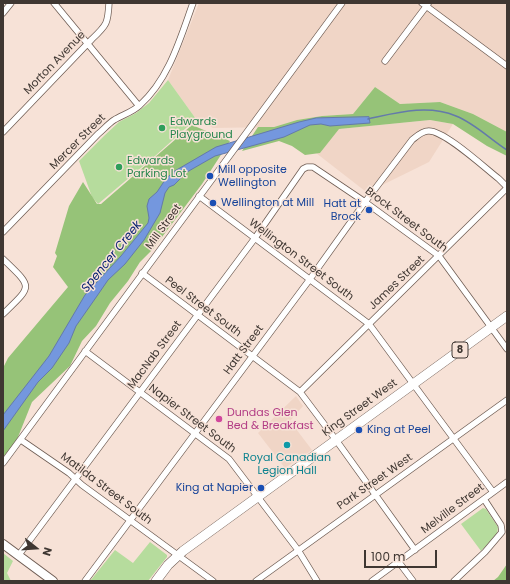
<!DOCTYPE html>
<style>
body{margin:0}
#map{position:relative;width:510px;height:584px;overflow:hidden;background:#f7e2d7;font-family:Poppins,sans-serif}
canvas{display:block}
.frame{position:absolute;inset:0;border:4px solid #3f3732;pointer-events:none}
.north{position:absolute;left:16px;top:528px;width:40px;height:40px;-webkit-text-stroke:3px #f7e2d7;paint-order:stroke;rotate:107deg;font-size:11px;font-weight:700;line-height:16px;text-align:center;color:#3f3732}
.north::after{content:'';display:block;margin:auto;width:14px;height:18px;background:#3f3732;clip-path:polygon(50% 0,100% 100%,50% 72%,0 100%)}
.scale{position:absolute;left:364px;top:550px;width:73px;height:18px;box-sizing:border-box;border:2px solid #3f3732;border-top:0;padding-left:5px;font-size:12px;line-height:14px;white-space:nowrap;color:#3f3732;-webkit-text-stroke:3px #f7e2d7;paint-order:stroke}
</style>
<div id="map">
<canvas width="510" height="584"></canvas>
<div class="frame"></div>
<div class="north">N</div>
<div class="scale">100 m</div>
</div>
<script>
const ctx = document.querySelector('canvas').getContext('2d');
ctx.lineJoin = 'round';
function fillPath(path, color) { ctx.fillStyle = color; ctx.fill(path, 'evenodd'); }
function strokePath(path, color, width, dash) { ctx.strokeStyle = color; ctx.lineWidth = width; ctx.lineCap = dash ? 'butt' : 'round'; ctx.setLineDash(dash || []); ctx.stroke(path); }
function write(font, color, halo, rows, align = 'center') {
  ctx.font = font + ' Poppins,sans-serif'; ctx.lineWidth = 3; ctx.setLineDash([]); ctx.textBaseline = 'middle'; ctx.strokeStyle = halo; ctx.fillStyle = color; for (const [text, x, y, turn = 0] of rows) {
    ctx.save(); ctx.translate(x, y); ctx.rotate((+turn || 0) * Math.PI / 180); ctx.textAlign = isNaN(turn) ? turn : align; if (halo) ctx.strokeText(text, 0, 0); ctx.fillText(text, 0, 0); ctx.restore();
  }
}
fillPath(new Path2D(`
 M199 3H507V132L473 114 440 102 400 104 375 87 353 114 322 116 297 120 274 127 213 128 196 119 168 80Z
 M430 120 453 124 429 162 370 191H365L316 153H320L338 129Z
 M296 396 303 406 290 421 312 450 285 468 258 433Z`), '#f0d5c6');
fillPath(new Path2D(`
 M168 80 196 119 155 156 98 204 92 197 79 161 105 135 119 122 136 113 149 103Z
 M483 508 486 509 498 527 497 534 481 551 461 524Z
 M150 542 167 555V557L148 581H90L115 550 133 563Z
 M3 553 13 561 7 573 11 581H3Z`), '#b6dc9d');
fillPath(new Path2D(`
 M375 87 400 104 440 102 473 114 507 132V156L487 146 453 124 430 120 339 129 320 153 305 155 292 146 279 141 242 151 258 127H274L297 120 322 116 353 114Z
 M192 125 230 141 202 184 153 249 140 262 128 281 110 303 96 326 82 341 70 366 32 402 16 442 3 457V368L8 358 68 287 53 267 57 256 55 253 69 206 83 182 97 204H101Z
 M507 564V581H493L498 577Z`), '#96c378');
const water = new Path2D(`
 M369 117 370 123 330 126 321 124 310 125 284 137 215 156 187 172 174 185 169 187 165 193 160 213 144 240 125 264 108 280 97 296 76 326 69 343 52 368 38 382 3 431V415L49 356 85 295 121 256 148 223 149 218 147 206 149 199 157 192 165 180 173 172 216 147 299 122 316 118Z`);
fillPath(water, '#7497de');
strokePath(water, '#647aaa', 1);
strokePath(new Path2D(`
 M368 119C396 113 427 104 456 116 474 123 490 139 507 150`), '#647aaa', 1.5);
const street = new Path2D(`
 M54 3 139 106
 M422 3 507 66
 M3 13 11 3
 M385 61 428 4
 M3 132 92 39C107 25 108 23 109 3
 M199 196 369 324 493 492
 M3 232 98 134C103 130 108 124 114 120 122 115 133 112 140 105 169 79 180 39 193 3
 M3 259C33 288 33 285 3 314
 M142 273 300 392 336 440 415 550
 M85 351 229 459 298 550 317 581
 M300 392 507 188
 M21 440 69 473 82 485 213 581
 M3 463 342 3
 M18 556 255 238 303 169 307 167H313L365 202 439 256 507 349
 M398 561 413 581
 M85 581 310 279 365 202 412 140C417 136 422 131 428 131 443 129 486 169 499 179L507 187
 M256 581 507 400
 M372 581 507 482
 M454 581 485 552 502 532 501 525 484 499`);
const secondary = new Path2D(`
 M3 544 53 581`);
const primary = new Path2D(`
 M156 581 168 565 183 551 507 316`);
strokePath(street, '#6f5d54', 7);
strokePath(secondary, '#6f5d54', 10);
strokePath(primary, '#6f5d54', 10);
strokePath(street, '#fff', 5.5);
strokePath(secondary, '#fff', 8);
strokePath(primary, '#fff', 9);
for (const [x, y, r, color] of [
 [162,128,4,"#2e9e5b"],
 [119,167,4,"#2e9e5b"],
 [210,176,4,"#1a4fb4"],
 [213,203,4,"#1a4fb4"],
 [369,210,4,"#1a4fb4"],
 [219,419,4,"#d1479c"],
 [359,430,4,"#1a4fb4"],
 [287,445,4,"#0f9aa8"],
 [261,488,4,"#1a4fb4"]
]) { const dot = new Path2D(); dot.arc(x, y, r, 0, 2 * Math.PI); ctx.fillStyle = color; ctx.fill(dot); strokePath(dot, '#f7e2d7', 1.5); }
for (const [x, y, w] of [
 [460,350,16]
]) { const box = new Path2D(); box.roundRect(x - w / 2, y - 8, w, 16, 3); ctx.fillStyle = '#f7e2d7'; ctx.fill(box); strokePath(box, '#3f3732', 1); }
write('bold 10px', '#3f3732', null, [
 ["8",460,350]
]);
write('11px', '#3f3732', '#f7e2d7', [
 ["Morton Avenue",55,63,-46],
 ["Mercer Street",78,142,-45],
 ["Brock Street South",406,220,37],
 ["Mill Street",164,227,-54],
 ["Wellington Street South",301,260,37],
 ["James Street",397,283,-44],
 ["Peel Street South",203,307,37],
 ["Hatt Street",244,350,-53],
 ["MacNab Street",155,355,-53],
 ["King Street West",360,408,-36],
 ["Napier Street South",192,419,37],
 ["Park Street West",375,482,-35],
 ["Matilda Street South",106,489,37],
 ["Melville Street",453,509,-37]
]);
write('11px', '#27864d', '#f7e2d7', [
 ["Edwards",170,122],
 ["Playground",170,135],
 ["Edwards",127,161],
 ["Parking Lot",127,174]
], 'left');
write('11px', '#164399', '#f7e2d7', [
 ["Mill opposite",218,170],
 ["Wellington",218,183],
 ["Wellington at Mill",221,203],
 ["Hatt at",361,204,"right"],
 ["Brock",361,217,"right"],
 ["King at Peel",367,430],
 ["King at Napier",253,488,"right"]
], 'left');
write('11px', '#b23c85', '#f7e2d7', [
 ["Dundas Glen",227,413],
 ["Bed & Breakfast",227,426]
], 'left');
write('11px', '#0d838f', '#f7e2d7', [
 ["Royal Canadian",287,458],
 ["Legion Hall",287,471]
]);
write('italic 12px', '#031e70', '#f7e2d7', [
 ["Spencer Creek",112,257,-51]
]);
</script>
